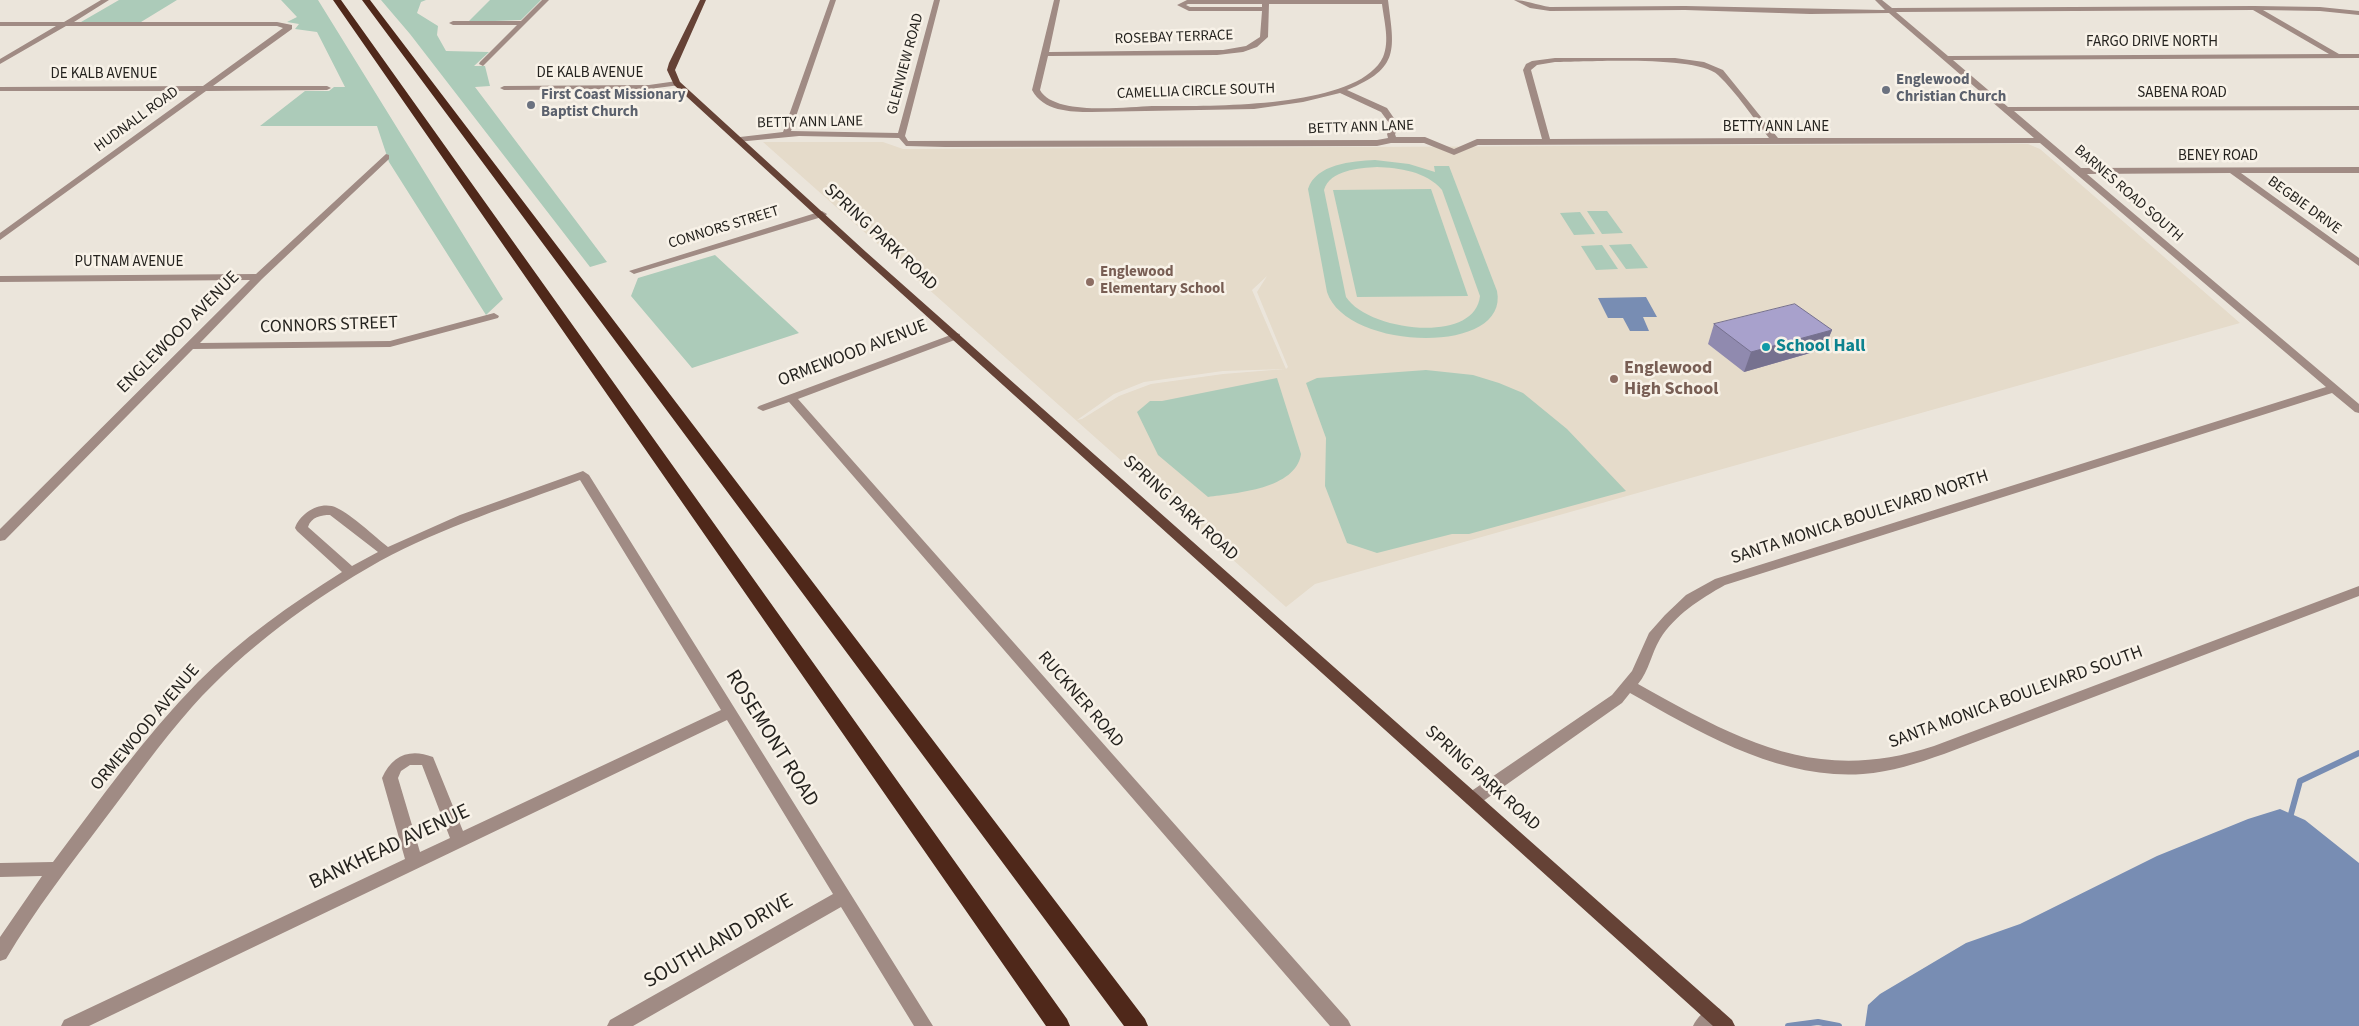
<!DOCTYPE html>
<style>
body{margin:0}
canvas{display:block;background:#ebe5db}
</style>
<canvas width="2359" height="1026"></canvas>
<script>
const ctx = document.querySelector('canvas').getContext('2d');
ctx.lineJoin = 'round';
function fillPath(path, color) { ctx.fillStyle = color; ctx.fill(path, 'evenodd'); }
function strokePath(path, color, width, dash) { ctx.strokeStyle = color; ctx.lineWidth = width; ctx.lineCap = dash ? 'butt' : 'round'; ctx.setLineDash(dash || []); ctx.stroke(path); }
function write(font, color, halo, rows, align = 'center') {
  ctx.font = font + ' "Source Sans 3",sans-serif'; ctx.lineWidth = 5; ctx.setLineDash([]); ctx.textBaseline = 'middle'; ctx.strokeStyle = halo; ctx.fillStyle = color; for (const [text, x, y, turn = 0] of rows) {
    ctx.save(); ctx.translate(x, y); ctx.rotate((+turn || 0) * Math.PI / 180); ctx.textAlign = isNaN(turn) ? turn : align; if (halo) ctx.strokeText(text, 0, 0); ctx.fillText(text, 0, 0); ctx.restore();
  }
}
fillPath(new Path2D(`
 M763 142H883L903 149 2028 144 2040 149 2240 323 1315 584 1286 607ZM1267 276 1257 292 1288 367 1286 369 1252 290ZM1285 369 1223 374 1151 384 1119 396 1082 419 1077 420 1114 394 1144 382 1223 371Z`), '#e5dbca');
fillPath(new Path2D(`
 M119 0H177L141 22H81Z
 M281 0H318L503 299 486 315 389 162 377 126H260L305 91H329L334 87H345L317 32 295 29 299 24 287 22 297 17Z
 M381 0H426L421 2 417 13 438 26 437 35 446 51 489 52 474 66H485L490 86 475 87 607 262 590 267 410 34Z
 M490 0H541L521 20 468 22Z
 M1375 160 1409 164 1435 172 1434 166H1449L1497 291C1510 356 1346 351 1327 292L1308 189C1316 164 1352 161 1375 160ZM1377 167C1399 168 1426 171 1442 190L1480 296C1475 345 1368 331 1346 297L1324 190C1330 170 1359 168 1377 167Z
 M1431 189 1468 296 1357 297 1333 190Z
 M1587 211H1607L1623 233 1602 234Z
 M1580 212 1595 234 1574 235 1560 213Z
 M1631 244 1648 268 1626 269 1609 245Z
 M1602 245 1618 269 1596 270 1581 246Z
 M715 255 799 333 692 368 631 296 638 278Z
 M1426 370 1473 375 1499 383 1523 393 1567 429 1626 491 1469 534H1452L1377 553 1347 543 1325 486 1326 438 1306 383 1317 378Z
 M1277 378 1301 454C1296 489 1236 493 1208 497L1158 455 1137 412 1150 401H1162Z`), '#accbb9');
fillPath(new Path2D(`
 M1646 297 1657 317H1643L1649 331H1630L1623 318H1608L1598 298Z
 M2280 809 2305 820 2359 863V1026H1865L1868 1005 1880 994 1966 943 2020 924 2157 856 2248 819Z`), '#788db3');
strokePath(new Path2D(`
 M2291 814 2300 781 2359 753
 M1788 1026 1818 1022 1839 1026`), '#788db3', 6);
fillPath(new Path2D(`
 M101 0H109L74 22H277L292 25V29L213 86H327L331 88 327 90 206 91 0 240V233L196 91H0V87L203 86 283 28 277 26H66L0 64V59L56 26H0V22H64Z
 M542 0H549L483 66 479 64 480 62 517 25H453L449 23 453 21H521Z
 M830 0H836L791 131 898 133 934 0H940L905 136 908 141 1377 140 1388 138 1387 134 1392 127 1381 112 1340 93 1303 102 1254 109 1091 112C1070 112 1043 111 1032 90L1054 0H1060L1049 52 1223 50 1246 46 1260 37 1262 11H1189L1177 5 1187 0H1388C1394 49 1401 68 1347 90L1387 108 1400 127 1395 134 1396 137H1425L1454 149 1477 139H1542L1523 70 1526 64 1532 61 1555 58H1675L1704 62 1723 70 1778 138H2034L1889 13 1810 14 1685 10 1550 11 1530 8 1514 0C1525 0 1537 5 1550 7L1685 6 1883 10H1885L1875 0H1882L1892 8 2254 6 2320 7 2359 11V15L2320 11 2263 10 2339 54H2359V58L1953 60 2008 107 2359 106V110L2014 111 2081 168 2359 167V173H2241L2359 258V266L2230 173 2087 174 2359 404V413L2355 412 2332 393 1725 585C1700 599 1675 615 1660 639 1651 654 1649 671 1638 684 1739 740 1816 785 1934 746L2359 586V596L1944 754C1918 763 1891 772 1863 774 1780 780 1700 733 1630 693L1622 703 1479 804 1473 805 1467 804 1465 799 1467 794 1612 695 1632 671 1649 633 1665 615 1686 595 1715 579 2326 387 2040 143 1478 145 1454 155 1424 143H1391L1377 146 945 147 906 146 899 138 799 136 737 142 736 140 740 137 783 132ZM1188 4H1262V7H1190L1186 5ZM1269 4H1382C1384 21 1390 41 1383 57 1358 110 1203 106 1152 106 1126 107 1054 116 1040 90L1048 56 1217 55 1243 52 1257 47 1268 37ZM2253 10 2329 54 1948 56 1896 12ZM1555 62C1587 62 1697 55 1718 75 1737 93 1753 118 1769 138L1550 139 1531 70 1537 65Z
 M677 81 681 83 680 85 649 89 504 90 500 88 504 86 649 85Z
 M386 154 389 155V159L262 279 200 343 390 341 494 313 499 316 498 318 390 347 193 349 5 540 0 541V529L250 280 0 282V276L256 274Z
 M822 211 827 214 825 216 637 273 634 274 629 271Z
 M956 333 960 334V338L798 399 1348 1020 1351 1026H1330L789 402 763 411 757 408 759 406Z
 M583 471 589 475 933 1026H914L841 907 633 1026H607L610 1020 833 894 727 720 89 1026H61L64 1020 405 859 382 778C392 755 410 748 433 757L463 831 721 710 580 480C513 505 443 527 380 561 311 600 245 648 192 707 160 743 133 782 104 820 70 865 35 910 6 959L0 961V937L42 876 0 877V863L53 862C99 801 144 737 198 682 241 639 291 604 342 572L297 531 295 528C300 513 321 500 337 508 352 515 374 536 388 547L460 515ZM330 515 378 552 352 566 308 527C311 517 321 515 330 515ZM410 765H422L450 838 420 852 398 778 401 771Z
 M1714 1006 1720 1009 1723 1015 1715 1026H1693C1697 1017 1705 1010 1714 1006Z`), '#a08b84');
fillPath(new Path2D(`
 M700 0H706L675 70 680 82 866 252 1732 1020 1735 1026H1713L860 256 674 85 667 70 669 63Z`), '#654236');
fillPath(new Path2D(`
 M333 0H341L1067 1019 1070 1026H1046Z
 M362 0H370L1145 1019 1148 1026H1124Z`), '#4f281a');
fillPath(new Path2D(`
 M1714 324 1832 330 1824 349 1744 372 1708 344Z`), '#908aaf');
fillPath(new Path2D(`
 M1832 330 1824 349 1744 372 1751 352Z`), '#76718f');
const building = new Path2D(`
 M1795 304 1832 330 1751 352 1714 324Z`);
fillPath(building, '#a8a1cc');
strokePath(building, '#76718f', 1);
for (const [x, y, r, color] of [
 [1886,90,5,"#6b7280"],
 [531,105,5,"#6b7280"],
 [1090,282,5,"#8d6e63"],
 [1766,347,5,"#0f9aa8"],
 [1614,379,5,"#8d6e63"]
]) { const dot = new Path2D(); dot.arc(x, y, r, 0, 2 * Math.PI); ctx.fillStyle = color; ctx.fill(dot); strokePath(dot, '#f8f2e8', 2); }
write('15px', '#25231f', '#f8f2e8', [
 ["ROSEBAY TERRACE",1174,38,-2],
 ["FARGO DRIVE NORTH",2152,43],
 ["GLENVIEW ROAD",906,64,-75],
 ["DE KALB AVENUE",590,74],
 ["DE KALB AVENUE",104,75],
 ["CAMELLIA CIRCLE SOUTH",1196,92,-2],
 ["SABENA ROAD",2182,94],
 ["HUDNALL ROAD",137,120,-36],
 ["BETTY ANN LANE",810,123,-1],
 ["BETTY ANN LANE",1361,128,-2],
 ["BETTY ANN LANE",1776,128],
 ["BENEY ROAD",2218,157],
 ["BARNES ROAD SOUTH",2128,194,41],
 ["BEGBIE DRIVE",2304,206,36],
 ["CONNORS STREET",724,228,-17],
 ["PUTNAM AVENUE",129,263]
]);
write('bold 15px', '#5b616d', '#f8f2e8', [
 ["Englewood",1896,81],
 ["Christian Church",1896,98],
 ["First Coast Missionary",541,96],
 ["Baptist Church",541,113]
], 'left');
write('bold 15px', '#785e54', '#f8f2e8', [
 ["Englewood",1100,273],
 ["Elementary School",1100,290]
], 'left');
write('18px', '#25231f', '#f8f2e8', [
 ["SPRING PARK ROAD",880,238,43],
 ["CONNORS STREET",329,326,-2],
 ["ENGLEWOOD AVENUE",179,333,-45],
 ["ORMEWOOD AVENUE",853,354,-21],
 ["SPRING PARK ROAD",1180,509,42],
 ["SANTA MONICA BOULEVARD NORTH",1860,518,-18],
 ["SANTA MONICA BOULEVARD SOUTH",2016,698,-20],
 ["RUCKNER ROAD",1080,700,49],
 ["ORMEWOOD AVENUE",146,728,-50],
 ["SPRING PARK ROAD",1482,779,42]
]);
write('bold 18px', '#0d838f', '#f8f2e8', [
 ["School Hall",1776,347]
], 'left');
write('bold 18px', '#785e54', '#f8f2e8', [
 ["Englewood",1624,369],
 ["High School",1624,390]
], 'left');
write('21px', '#25231f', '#f8f2e8', [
 ["ROSEMONT ROAD",771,739,58],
 ["BANKHEAD AVENUE",390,848,-25],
 ["SOUTHLAND DRIVE",719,942,-30]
]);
</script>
